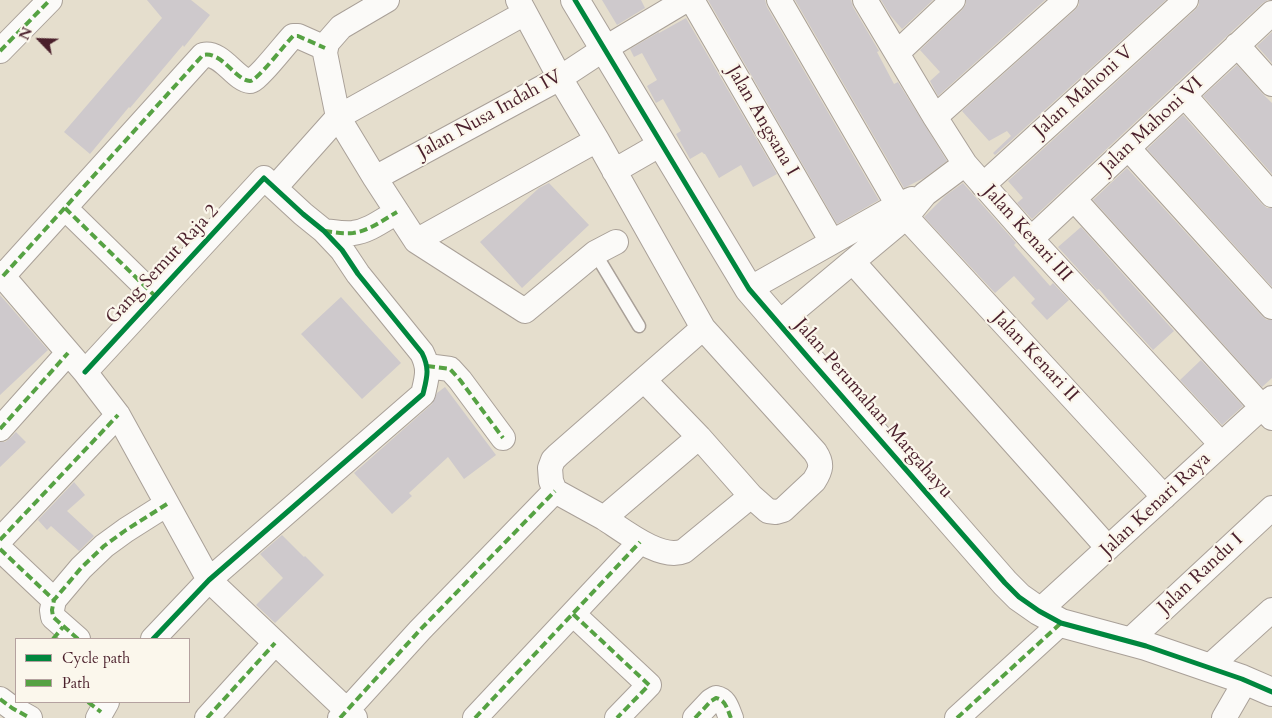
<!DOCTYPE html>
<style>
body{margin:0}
#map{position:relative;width:1272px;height:718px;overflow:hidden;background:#e5decd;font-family:Cardo,serif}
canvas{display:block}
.legend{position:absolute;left:15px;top:638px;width:175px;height:65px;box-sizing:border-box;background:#fbf7ec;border:1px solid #b4a19f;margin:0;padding:6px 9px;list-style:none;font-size:15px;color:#4a1f2b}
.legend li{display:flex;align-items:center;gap:10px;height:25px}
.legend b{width:25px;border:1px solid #b4a19f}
.north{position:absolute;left:15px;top:15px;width:50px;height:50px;-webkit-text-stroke:4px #fbf7ec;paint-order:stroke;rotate:294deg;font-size:14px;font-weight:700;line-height:20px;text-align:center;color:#4a1f2b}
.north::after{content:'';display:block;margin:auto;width:18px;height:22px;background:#4a1f2b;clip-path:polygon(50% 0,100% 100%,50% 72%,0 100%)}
</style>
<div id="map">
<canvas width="1272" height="718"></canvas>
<ul class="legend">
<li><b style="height:6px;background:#00873e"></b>Cycle path</li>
<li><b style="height:6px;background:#56a243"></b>Path</li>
</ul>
<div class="north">N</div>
</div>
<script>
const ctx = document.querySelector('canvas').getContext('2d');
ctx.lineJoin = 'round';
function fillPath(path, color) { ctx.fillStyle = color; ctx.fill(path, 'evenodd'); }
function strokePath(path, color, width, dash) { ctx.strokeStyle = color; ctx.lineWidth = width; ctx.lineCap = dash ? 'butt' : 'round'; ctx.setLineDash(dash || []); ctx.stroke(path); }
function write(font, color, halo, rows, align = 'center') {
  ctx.font = font + ' Cardo,serif'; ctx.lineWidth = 4.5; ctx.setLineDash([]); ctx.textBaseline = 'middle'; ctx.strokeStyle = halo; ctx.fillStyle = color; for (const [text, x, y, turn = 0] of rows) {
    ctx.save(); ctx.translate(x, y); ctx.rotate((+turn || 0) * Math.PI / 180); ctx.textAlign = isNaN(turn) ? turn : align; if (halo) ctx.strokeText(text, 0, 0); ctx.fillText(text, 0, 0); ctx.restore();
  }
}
fillPath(new Path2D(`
 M147 0H191L210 15 184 47 183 45 130 108 129 107 90 154 64 132 162 18Z
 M602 0H641L645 8 617 25Z
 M708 0H765L767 7 879 200 837 224Z
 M795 0H851L853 7 879 51 877 52 894 84 898 82 947 161 924 178 904 188Z
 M881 0H933L902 29 890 15Z
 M966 0H1045L938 96 930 81 940 72 920 50 962 10 966 4Z
 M1079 0H1166L995 155 993 153 1011 136 1007 131 989 141 962 111 1075 10 1079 5Z
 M1199 0H1268L1263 3 1228 35 1032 219 1017 203 1023 198 1008 181 1195 10 1199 5Z
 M686 18 777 174 753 187 741 165 719 178 705 154H704L702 152 690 159 676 134 681 131 663 99 656 103 647 86 657 80 642 53 634 57 630 49 659 32V33Z
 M1272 32V63L1257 46Z
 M1237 65 1262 93 1272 103V174L1203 96Z
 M1183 115 1262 204 1267 208H1272V287L1147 149Z
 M1127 168 1262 316 1267 320H1272V378L1262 387 1093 200Z
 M549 183 589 225 522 288 480 242 539 188Z
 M963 183 1016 243 1014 245 1050 286 1053 283 1069 300 1047 320 1031 303 1035 299 1014 276 995 293 924 217 945 196Z
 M1081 227 1174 331 1153 350 1122 316 1099 289 1097 290 1058 247Z
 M0 295 48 350 0 395Z
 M341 297 401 363 362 399 301 334Z
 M1201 360 1243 406 1222 425 1180 380Z
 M445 387 496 455 464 479 448 457 409 493 412 496 392 514 354 473 432 404 437 393Z
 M16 432 26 442 0 467V442H5L10 438Z
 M74 482 85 495 67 511 94 536 79 551 51 526 47 530 38 520Z
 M282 535 304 557 305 556 324 575 275 623 256 605 283 578 260 554Z`), '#cec9cc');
const lane = new Path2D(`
 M595 253 639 326`);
const street = new Path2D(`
 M387 0 341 27 327 43 325 53 338 117 375 178 416 241 597 140
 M518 0 560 78 597 140 703 328 815 452C823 464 821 470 814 481L783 510 776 512 768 511 751 496 699 437 644 380
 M692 0 832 242
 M779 0 898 205 906 217 1164 497
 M865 0 935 117 965 164 1031 239 1221 444
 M1237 45 1272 84
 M0 51 50 0
 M897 53 953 0
 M1184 95 1272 195
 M935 117 1066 0
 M1128 148 1272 307
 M614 171 661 144
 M375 178 560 78 604 49 686 0
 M280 182 338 117 525 13
 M983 185 1186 0
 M1074 199 1272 418
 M65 208 155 296
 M324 231C334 232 343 234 353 233 369 231 383 220 397 212
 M1031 239 1272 13
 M416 241 525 311 595 253 616 242
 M853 262 1108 548
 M0 273 85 372 118 415 209 580 355 718
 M3 276 203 55C222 51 235 80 250 81 257 81 286 43 293 36H298L325 48
 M749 289 898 205 912 199
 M779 323 906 217 925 194 965 164
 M427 366 450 369 460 380 503 438
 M85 372 264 178 303 214 324 231 342 250 358 274 422 353C430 369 427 377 423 394L209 580 153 639
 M0 429 68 353
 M699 437 604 518C623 530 661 561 684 551L751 496
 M604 518 555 491 551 481 550 468 553 460 558 455 703 328
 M0 540 118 415
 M0 549 54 600
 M1039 611 1272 398
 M573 614 649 685 617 718
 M78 639 53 617 52 610 54 600 81 568 104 546 126 530 167 504
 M1129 641 1272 508
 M1209 667 1272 610
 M0 699 12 708 30 718
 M98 718 107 702
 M207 718 275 643
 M340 718 420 630 555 491
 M475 718 640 542
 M695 718 711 701 716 698C726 700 727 709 731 718
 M957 718 1061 623
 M1224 718 1246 680`);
const secondary = new Path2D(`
 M575 0 749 289 811 361 1005 583 1019 597 1039 611 1061 623 1146 646 1242 679 1272 692`);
strokePath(lane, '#a9a098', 15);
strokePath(street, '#a9a098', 26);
strokePath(secondary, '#a9a098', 30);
strokePath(lane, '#fbfaf8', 12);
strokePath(street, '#fbfaf8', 24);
strokePath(secondary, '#fbfaf8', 28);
strokePath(new Path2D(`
 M0 51 50 0
 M65 208 155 296
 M324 231C334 232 343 234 353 233 369 231 383 220 397 212
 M3 276 203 55C222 51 235 80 250 81 257 81 286 43 293 36H298L325 48
 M427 366 450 369 460 380 503 438
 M0 429 68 353
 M0 540 118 415
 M0 549 54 600
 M573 614 649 685 617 718
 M53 639 63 627
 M78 639 53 617 52 610 54 600 81 568 104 546 126 530 167 504
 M0 699 12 708 30 718
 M88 702 101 712
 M207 718 275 643
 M340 718 420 630 555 491
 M475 718 640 542
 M695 718 711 701 716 698C726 700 727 709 731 718
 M957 718 1061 623`), '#56a243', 4, [8, 4]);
strokePath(new Path2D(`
 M575 0 749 289 811 361 1005 583 1019 597 1039 611 1061 623 1146 646 1242 679 1272 692
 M85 372 264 178 303 214 324 231 342 250 358 274 422 353C430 369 427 377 423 394L209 580 153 639`), '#00873e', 5);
write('19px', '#4a1f2b', '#fbf7ec', [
 ["Jalan Mahoni V",1084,92,-42],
 ["Jalan Nusa Indah IV",490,115,-29],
 ["Jalan Angsana I",762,121,60],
 ["Jalan Mahoni VI",1152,126,-43],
 ["Jalan Kenari III",1027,234,48],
 ["Gang Semut Raja 2",163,265,-47],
 ["Jalan Kenari II",1035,357,47],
 ["Jalan Perumahan Margahayu",873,409,49],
 ["Jalan Kenari Raya",1156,505,-43],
 ["Jalan Randu I",1201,574,-43]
]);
</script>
